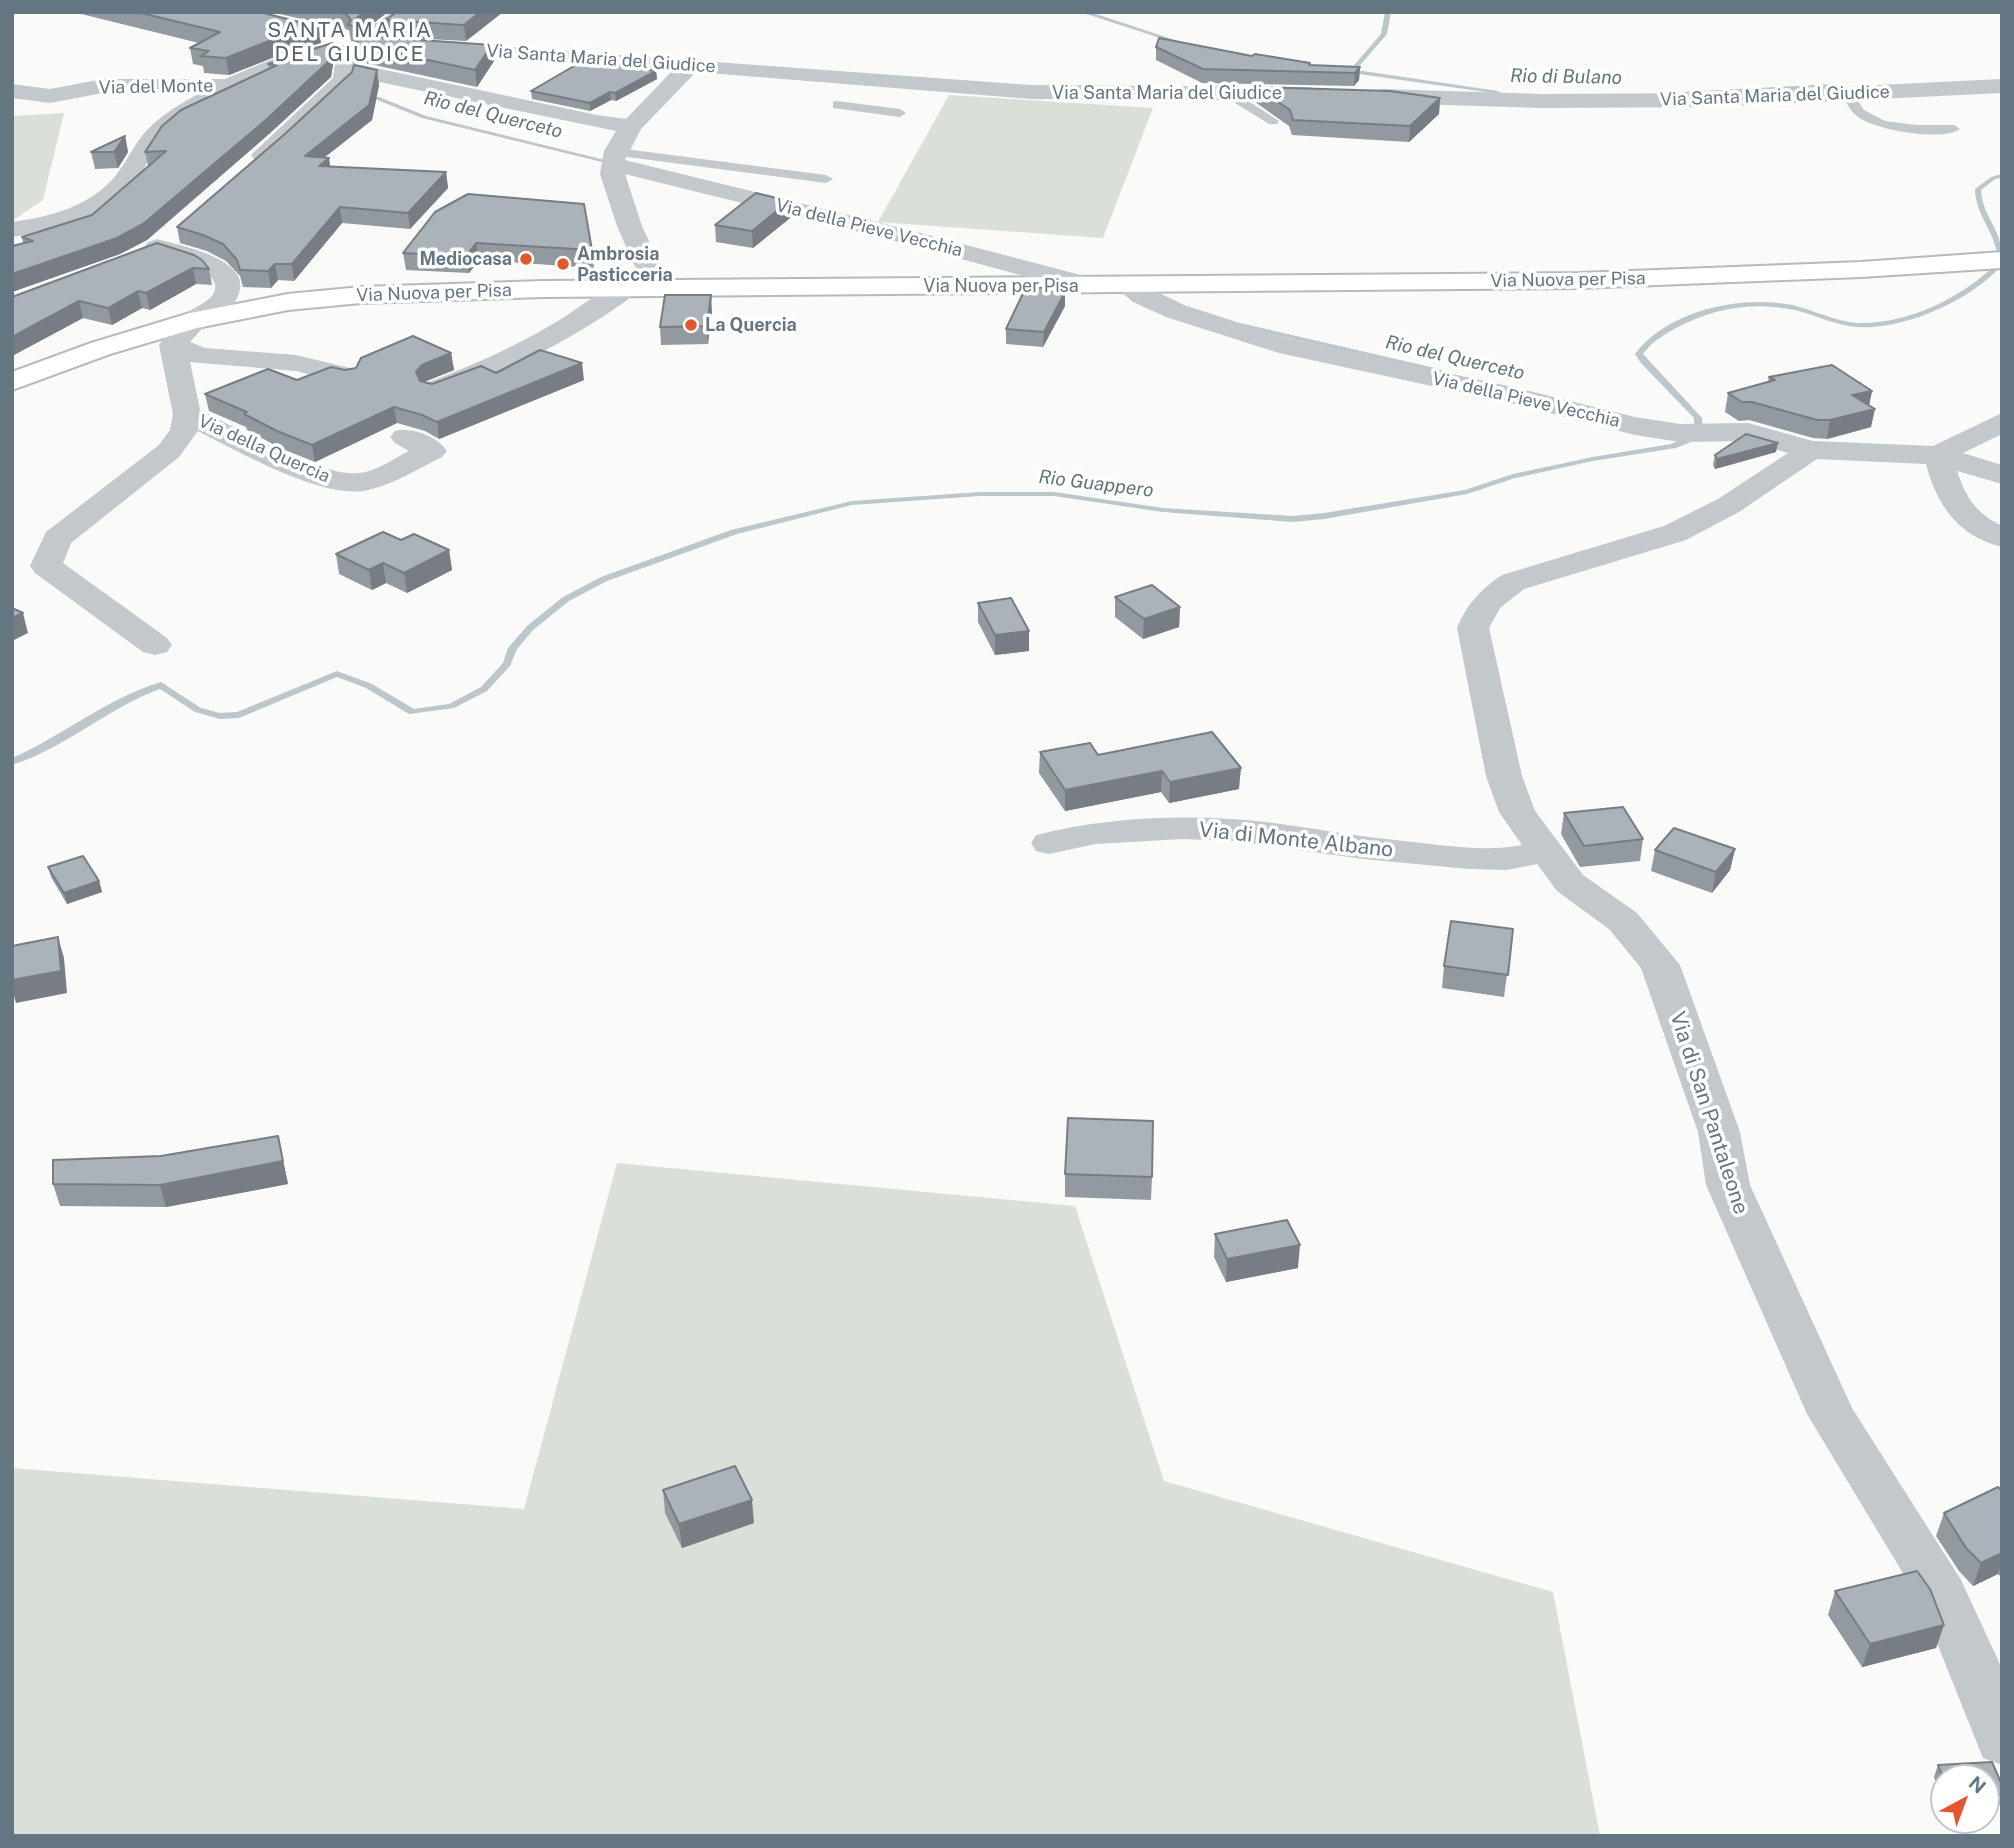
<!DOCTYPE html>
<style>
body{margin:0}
#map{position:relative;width:2014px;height:1848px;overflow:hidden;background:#fafaf8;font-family:"Public Sans",sans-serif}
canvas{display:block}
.frame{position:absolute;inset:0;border:14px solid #657683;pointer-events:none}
.north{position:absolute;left:1930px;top:1764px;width:70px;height:70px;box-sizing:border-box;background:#fff;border:2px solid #c1c8cd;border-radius:50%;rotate:41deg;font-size:19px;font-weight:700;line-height:28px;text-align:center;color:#657683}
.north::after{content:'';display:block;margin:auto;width:24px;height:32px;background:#e4572e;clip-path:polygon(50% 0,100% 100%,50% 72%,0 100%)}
</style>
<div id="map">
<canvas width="2014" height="1848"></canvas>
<div class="frame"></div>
<div class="north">N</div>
</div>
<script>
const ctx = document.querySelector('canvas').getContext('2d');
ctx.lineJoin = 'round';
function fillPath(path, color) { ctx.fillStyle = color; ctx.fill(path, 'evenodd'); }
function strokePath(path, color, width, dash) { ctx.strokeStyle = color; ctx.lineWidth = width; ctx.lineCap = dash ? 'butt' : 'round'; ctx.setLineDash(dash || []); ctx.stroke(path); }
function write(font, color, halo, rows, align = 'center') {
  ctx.font = font + ' "Public Sans",sans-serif'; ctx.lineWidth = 7; ctx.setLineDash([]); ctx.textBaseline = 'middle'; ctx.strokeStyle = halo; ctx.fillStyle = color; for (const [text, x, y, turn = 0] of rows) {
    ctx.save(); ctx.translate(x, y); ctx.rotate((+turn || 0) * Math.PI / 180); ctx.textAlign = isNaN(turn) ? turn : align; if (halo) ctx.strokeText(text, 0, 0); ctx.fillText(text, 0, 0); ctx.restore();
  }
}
fillPath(new Path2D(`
 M949 95 1153 108 1103 238 878 222Z
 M64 113 43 200 12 221V116Z
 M617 1163 1075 1206 1164 1481 1553 1592 1600 1836H12V1468L524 1509Z`), '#dadfd7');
fillPath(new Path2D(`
 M1080 12H1090L1190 45 1185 46Z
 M1385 12H1391L1387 34 1356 70 1498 91 1501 93 1500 94 1345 72V70H1350L1381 34Z
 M1833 84 1854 88 1851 90 1833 88 1682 96 1679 94 1682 92Z
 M375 97H379L426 116 605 160 602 162 422 118 375 99Z
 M2002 174V178L1995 179 1981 190C1982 216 2002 230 2002 255H2000L1997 253C1993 230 1975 213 1975 189L1991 177Z
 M1995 265 2001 266C1970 301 1904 330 1857 327 1835 325 1815 315 1795 310 1753 301 1713 308 1676 328 1663 335 1652 342 1643 354L1702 418V425L1691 442 1676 448 1593 461 1515 478 1467 494 1324 519 1293 522 1163 512 1054 496H980L852 505 737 534 607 581 569 601 533 630 517 649 510 666 487 691 454 708 409 714 366 688 337 677 239 718 220 719 195 712 160 689C108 708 65 748 12 765V758C63 736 107 698 161 682L201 708 220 713 237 712 337 671 372 684 414 709 449 704 481 687 503 663 508 648 527 626 563 597 601 577 731 530 852 501 980 492H1054L1163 508 1293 516 1324 513 1465 490 1513 474 1593 457 1671 444 1685 438 1694 425V418L1640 362 1635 354C1668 310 1741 295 1792 305 1814 310 1836 322 1859 323 1908 324 1961 298 1995 265Z
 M1240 323 1439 369 1443 371 1439 373 1240 327Z`), '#bbc7cb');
const primary = new Path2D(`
 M2002 252V268L1861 277 1580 288 543 297 361 303 288 310 197 328 110 354 12 390V372L91 343 190 313 288 294 361 287 543 281 1580 273 1861 262Z`);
strokePath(primary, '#b5babe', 4);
fillPath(new Path2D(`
 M1226 88 1230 89 1279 121 1277 124H1269L1222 95 1220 92Z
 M1848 90 1852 91 1864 110 1885 121 1917 125H1954L1960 129C1943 142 1875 130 1858 117 1850 111 1846 102 1842 94Z
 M837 101 900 109 906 113 900 117 833 108V102Z
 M617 148 826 175 833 179 826 183 612 155 611 152Z`), '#c3c8cc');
fillPath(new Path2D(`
 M393 12H418L378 41H362L359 36 362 31Z
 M440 42 1031 85 1309 87 1317 89 1320 94 1317 99 1309 101 1031 99 696 72 641 129 625 160 909 230 1096 279 1100 285 1096 291 1087 293 891 240 625 174 642 226 671 289 667 295 658 297 649 295 645 289 617 226 600 174 604 151 616 131 355 77 352 85 271 160H255L251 155 333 78 337 50 340 45H356L359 50 357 64 597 115 626 119 673 70 432 53 429 48 432 43Z
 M317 46 325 47 328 52 325 57C270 72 209 97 167 136 152 150 145 170 133 185 105 221 55 231 12 237V222C50 217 92 206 117 174 128 159 135 143 147 130 162 114 182 103 200 93H103L50 103 12 98V84L50 89 103 79H225L270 60Z
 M2002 79V93L1713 107 1542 108 1383 103 1375 101 1372 96 1375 91 1383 89 1542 94 1713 93Z
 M157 239C182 246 264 261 234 303 227 313 214 318 205 326 199 331 195 337 190 342L205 348 296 355 358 370 362 376 358 382 348 384 296 371 190 362 200 410C238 428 320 478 360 473 377 471 395 458 409 451L395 443 390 437 395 431C412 427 437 436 447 451L442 457C417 469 392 486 363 491 318 497 239 452 198 431L179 457 71 543 63 563 167 638 172 645 167 652 155 655 143 652 35 573 30 566 46 532 159 445 170 430 173 414 159 345C166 335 175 324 184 315 192 308 205 304 212 296 232 270 162 256 148 252L144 247 148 242Z
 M1126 277 1184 305 1286 338 1517 388 1635 417 1680 424 1748 423 1813 441 1933 446 2002 413V434L1963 453 2002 465V484L1957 471C1966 498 1976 513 2002 526V547C1958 536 1937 505 1926 464L1817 459 1739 512 1686 540 1524 589 1500 608 1489 628 1522 776 1535 811 1583 875 1637 913 1680 965 1740 1132 1750 1185 1852 1408 1961 1580 1998 1660 2002 1669V1765L1983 1758 1921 1603 1807 1414 1706 1185 1698 1132 1641 968 1609 929 1557 891 1537 864 1507 870 1469 869 1363 859 1234 841 1182 839 1095 844 1049 854 1036 851 1031 843 1036 835C1100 819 1166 815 1231 819 1286 822 1341 835 1395 840 1436 844 1482 853 1522 845L1499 812 1486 776 1457 628C1466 605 1481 589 1502 575L1664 526 1718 499 1788 453 1747 441 1680 442 1635 435 1515 404 1279 353 1166 317 1133 302 1113 285 1117 279Z
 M625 281 634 283 638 289 634 295C577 337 515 368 449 394L439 396 429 394 425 388 429 382C471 366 512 348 551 325 572 314 604 286 625 281Z`), '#c3c8cc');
fillPath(primary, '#fff');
fillPath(new Path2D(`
 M73 12H260L321 43 282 54 229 75 204 73 203 66 193 64 190 48 199 43Z
 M271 12H388L362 32 364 36 494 61 477 87 360 62 358 44 356 42 351 41 349 30Z
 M503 12 466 41 388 37 385 20Z
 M332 43 334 58 331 77 269 134 147 240 120 254 12 292V246L23 243 22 237 92 215 148 166 145 152 269 68 268 64Z
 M1156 47 1252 56 1309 65 1360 67 1359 80 1354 86 1202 83 1156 60Z
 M377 70 379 85 372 120 324 158H329L330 167 446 172 448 188 410 229 342 223 294 281 278 280 271 288 243 287 240 276 226 261 207 251 180 243 177 227Z
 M656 71 657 79 616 101 611 100 590 111 532 99 531 91Z
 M1256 87 1440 98 1439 114 1409 142 1292 135 1289 126 1255 102Z
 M125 136 128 152 118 168 95 169 91 152Z
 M584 204 592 250 594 268 479 260 469 273 406 270 403 253Z
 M790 218 753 248 716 242 715 225Z
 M157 243 209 269 212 285 196 284 150 310 142 308 112 325 83 318 12 356V297Z
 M1065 306 1043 347 1006 344V329Z
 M712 312 708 344 661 345 660 327Z
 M451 353 454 370 424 382 432 384 496 373 584 380 439 439 425 431 397 423 315 462 280 448 247 430 246 427 209 411 205 394 297 380 345 370Z
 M1769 377 1872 391 1869 405 1871 427 1827 439 1813 438 1749 420 1739 421 1725 412 1728 393 1768 382Z
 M1776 452 1715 469 1713 465 1715 455Z
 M401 540 449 550 452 570 407 593 386 583 372 590 339 574 336 554Z
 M1115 597 1180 607 1179 627 1143 639 1115 617Z
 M978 603 1029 631V651L995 655 978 622Z
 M1040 752 1098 755 1239 789 1169 803 1161 792 1065 811 1039 773Z
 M1564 813 1643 839 1640 861 1580 867 1561 834Z
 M1735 849 1730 870 1712 893 1651 871 1655 850Z
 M48 867 99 881 102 892 67 904 51 877Z
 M1513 929 1504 997 1442 988 1444 966Z
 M278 1136 288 1184 166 1207 60 1206 53 1184 161 1156Z
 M1065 1174 1152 1177 1151 1200 1065 1197Z
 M1215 1234 1298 1268 1226 1282 1214 1257Z
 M663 1490 754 1523 682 1548 665 1513Z
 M2002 1491V1578L1998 1574 1973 1586 1959 1571 1936 1536 1944 1513Z
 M1835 1591 1944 1625 1936 1648 1862 1667 1828 1615Z
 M1992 1762 2002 1785 2001 1805 1986 1806V1778H1944V1804L1934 1777 1938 1765Z`), '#929a9f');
fillPath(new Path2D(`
 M364 12H388L360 33 354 20Z
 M480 12H503L466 41 464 25Z
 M319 27 321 43 282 54 229 75 226 58 279 37Z
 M332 43 334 58 331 77 269 134 147 240 120 254 12 292V274Z
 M492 45 494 61 477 87 475 70Z
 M1360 67 1359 80 1354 86 1355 73Z
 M377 70 379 85 372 120 307 171 305 156Z
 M656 71 657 79 616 101 615 93Z
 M610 92 611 100 590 111V103Z
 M1440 98 1439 114 1409 142 1410 126Z
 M125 136 128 152 118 168 114 152Z
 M329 158 331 174 319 166Z
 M446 172 448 188 410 229 408 213Z
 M789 201 790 218 753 248 752 231Z
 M340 207 342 223 294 281 292 264Z
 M476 243 479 260 469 273 466 256Z
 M275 264 278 280 271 288 268 271Z
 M193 268 196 284 150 310 146 293Z
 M138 291 142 308 112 325 108 308Z
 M1065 292V306L1043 347 1044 332Z
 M711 295 712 312 708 344 707 326Z
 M79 301 83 318 12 356V337Z
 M451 353 454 370 424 382 419 389 416 372 422 365Z
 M582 363 584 380 439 439 437 422Z
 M1872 391 1868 410 1852 395Z
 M394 407 397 423 315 462 312 445Z
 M1875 409 1871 427 1827 439 1830 420Z
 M1778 443 1776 452 1715 469 1717 459Z
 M449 550 452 570 407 593 404 573Z
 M383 563 386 583 372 590 369 570Z
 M1180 607 1179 627 1143 639 1144 619Z
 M23 613 28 633 12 641V618Z
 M1029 631V651L995 655V635Z
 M1241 768 1239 789 1169 803 1170 782Z
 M1162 771 1161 792 1065 811V790Z
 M1735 849 1730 870 1712 893 1716 872Z
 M99 881 102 892 67 904 64 893Z
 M58 937 64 958 67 993 16 1003 12 989V980Z
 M278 1136 288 1184 166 1207 160 1185Z
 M1300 1245 1298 1268 1226 1282 1227 1259Z
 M752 1500 754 1523 682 1548 679 1524Z
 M2002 1553V1562L1998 1574 1973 1586 1981 1563Z
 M1944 1625 1936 1648 1862 1667 1870 1644Z`), '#777d82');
const building = new Path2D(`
 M137 12H260L319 27 279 37 226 58 201 56 209 51 190 48 220 32Z
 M338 12H364L354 20 361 26 359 30 364 36 492 45 475 70 357 45 359 32 354 26 348 25 351 20 346 14Z
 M397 12H480L464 25 385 20Z
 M1159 38 1252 56 1255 54 1310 63 1309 65 1360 67 1355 73 1203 69 1156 47Z
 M332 43 328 62 267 119 143 224 117 238 12 274V246L33 241 22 237 92 215 166 151 145 152 162 126 181 110 277 65 268 64Z
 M586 59 656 71 615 93 610 92 590 103 531 91Z
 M354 65 377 70 369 105 305 156 329 158 319 166 446 172 408 213 340 207 292 264H275L268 271 240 270 237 260 223 244 203 235 177 227 286 133 352 72Z
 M1256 87 1390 91 1440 98 1410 126 1293 120 1290 110Z
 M125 136 114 152H91Z
 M756 193 789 201 752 231 715 225Z
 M468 194 584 204 592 250 476 243 466 256 403 253 435 212Z
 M157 243 194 255 202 260 209 269 193 268 146 293 138 291 108 308 79 301 12 337V297Z
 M1027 285 1065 292 1044 332 1006 329Z
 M665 295H711L707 326 660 327Z
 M413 336 451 353 422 365 416 372 420 381 432 384 481 366 496 373 540 350 582 363 437 422 422 415 394 407 312 445 277 431 244 414 247 412 205 394 268 369 297 380 331 367 345 370 356 368 361 358Z
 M1832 365 1872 391 1852 395 1875 409 1830 420H1817L1752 402H1742L1728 393 1775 380 1769 377Z
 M1746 434 1778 443 1717 459 1715 455Z
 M383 532 401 540 414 534 449 550 404 573 383 563 369 570 336 554Z
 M1152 585 1180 607 1144 619 1115 597Z
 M1011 598 1029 631 995 635 978 603Z
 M12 608 23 613 12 618Z
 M1212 732 1241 768 1170 782 1162 771 1065 790 1040 752 1090 743 1098 755Z
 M1623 807 1643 839 1584 846 1564 813Z
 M1674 828 1735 849 1716 872 1655 850Z
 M83 856 99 881 64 893 48 867Z
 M1451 921 1513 929 1508 975 1444 966Z
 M58 937 61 971 12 980V946Z
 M1068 1118 1153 1121 1152 1177 1065 1174Z
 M278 1136 283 1161 160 1185 53 1184V1160L161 1156Z
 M1287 1220 1300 1245 1227 1259 1215 1234Z
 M735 1466 752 1500 679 1524 663 1490Z
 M1998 1487 2002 1491V1553L1981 1563 1966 1548 1944 1513Z
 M1917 1571 1930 1589 1944 1625 1870 1644 1835 1591Z
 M1992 1762 2002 1785V1794L1986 1795V1778H1944V1781L1938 1765Z`);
fillPath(building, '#aab3b9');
strokePath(building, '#777d82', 2);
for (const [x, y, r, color] of [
 [526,259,7,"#e4572e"],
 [563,264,7,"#e4572e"],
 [691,325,7,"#e4572e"]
]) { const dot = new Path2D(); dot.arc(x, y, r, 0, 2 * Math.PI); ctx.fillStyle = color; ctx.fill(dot); strokePath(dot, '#fff', 2.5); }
write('18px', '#657683', '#fff', [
 ["Via Santa Maria del Giudice",601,59,4],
 ["Via del Monte",156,87,-1],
 ["Via Santa Maria del Giudice",1167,93],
 ["Via Santa Maria del Giudice",1775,96,-2],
 ["Via della Pieve Vecchia",869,228,14],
 ["Via Nuova per Pisa",1568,280,-1],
 ["Via Nuova per Pisa",1001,286],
 ["Via Nuova per Pisa",434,293,-2],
 ["Via della Pieve Vecchia",1526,400,13],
 ["Via della Quercia",264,449,24]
]);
write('bold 18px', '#657683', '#fff', [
 ["Ambrosia",577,254],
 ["Pasticceria",577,275],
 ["Mediocasa",512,259,"right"],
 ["La Quercia",705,325]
], 'left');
write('italic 19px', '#60757c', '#fff', [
 ["Rio di Bulano",1566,77,1],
 ["Rio del Querceto",493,115,14],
 ["Rio del Querceto",1455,358,13],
 ["Rio Guappero",1096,484,7]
]);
ctx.letterSpacing = '2px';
write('21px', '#57646e', '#fff', [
 ["SANTA MARIA",350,31],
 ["DEL GIUDICE",350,55]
]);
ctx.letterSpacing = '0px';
write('21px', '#657683', '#fff', [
 ["Via di Monte Albano",1296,840,6],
 ["Via di San Pantaleone",1709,1113,72]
]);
</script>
